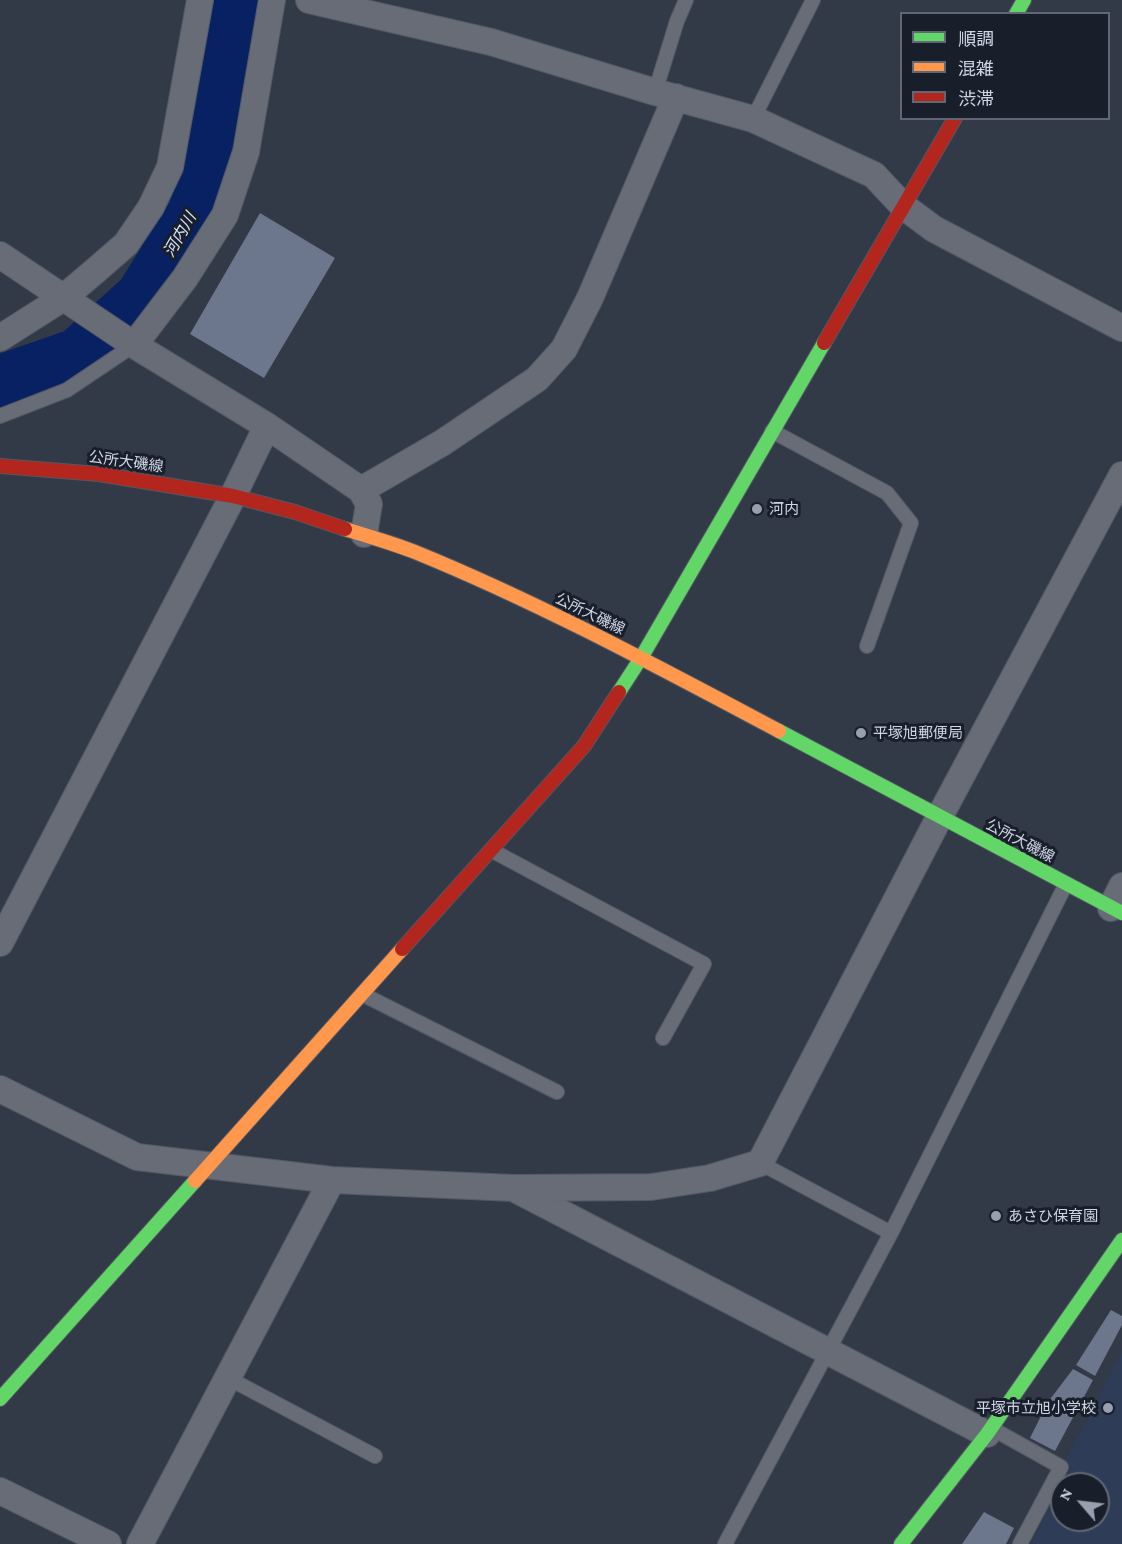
<!DOCTYPE html>
<meta charset="utf-8">
<style>
body{margin:0}
#map{position:relative;width:1122px;height:1544px;overflow:hidden;background:#333a47;font-family:"Crimson Pro","Noto Sans JP",serif}
canvas{display:block}
.legend{position:absolute;left:900px;top:12px;width:210px;height:108px;box-sizing:border-box;background:#191f2a;border:2px solid #616875;margin:0;padding:8px 10px;list-style:none;font-size:18px;color:#ced5e5}
.legend li{display:flex;align-items:center;gap:12px;height:30px}
.legend b{width:30px;border:2px solid #616875}
.north{position:absolute;left:1050px;top:1472px;width:60px;height:60px;box-sizing:border-box;background:#191f2a;border:2px solid #616875;border-radius:50%;rotate:298deg;font-size:16px;font-weight:700;line-height:24px;text-align:center;color:#ced5e5}
.north::after{content:'';display:block;margin:auto;width:21px;height:27px;background:#989fae;clip-path:polygon(50% 0,100% 100%,50% 72%,0 100%)}
</style>
<div id="map">
<canvas width="1122" height="1544"></canvas>
<ul class="legend">
<li><b style="height:8px;background:#63d668"></b>順調</li>
<li><b style="height:8px;background:#ff974d"></b>混雑</li>
<li><b style="height:8px;background:#b3261e"></b>渋滞</li>
</ul>
<div class="north">N</div>
</div>
<script>
const ctx = document.querySelector('canvas').getContext('2d');
ctx.lineJoin = 'round';
function fillPath(path, color) { ctx.fillStyle = color; ctx.fill(path, 'evenodd'); }
function strokePath(path, color, width, dash) { ctx.strokeStyle = color; ctx.lineWidth = width; ctx.lineCap = dash ? 'butt' : 'round'; ctx.setLineDash(dash || []); ctx.stroke(path); }
function write(font, color, halo, rows, align = 'center') {
  ctx.font = font + ' "Crimson Pro","Noto Sans JP",serif'; ctx.lineWidth = 6; ctx.setLineDash([]); ctx.textBaseline = 'middle'; ctx.strokeStyle = halo; ctx.fillStyle = color; for (const [text, x, y, turn = 0] of rows) {
    ctx.save(); ctx.translate(x, y); ctx.rotate((+turn || 0) * Math.PI / 180); ctx.textAlign = isNaN(turn) ? turn : align; if (halo) ctx.strokeText(text, 0, 0); ctx.fillText(text, 0, 0); ctx.restore();
  }
}
fillPath(new Path2D(`
 M1122 1352V1544H1031L1062 1484V1520H1098V1484H1062L1071 1467 1064 1463Z`), '#2f3c57');
strokePath(new Path2D(`
 M0 382 78 355 142 297 195 212 232 0`), '#082163', 54);
fillPath(new Path2D(`
 M260 213 335 258 264 378 190 334Z
 M1111 1310 1122 1316V1325L1095 1376 1076 1365Z
 M1073 1369 1093 1380 1055 1451 1030 1438 1048 1402Z
 M984 1512 1014 1528 1006 1544H962Z`), '#6c768c');
const lane = new Path2D(`
 M655 92 677 21 686 0
 M753 119 813 0
 M0 416 67 390 134 345
 M772 431 887 493 911 523 867 646
 M491 850 704 964 663 1038
 M362 994 557 1092
 M760 1163 891 1233
 M228 1378 375 1456
 M991 1428 1061 1467 1020 1544
 M725 1544 891 1233 1066 884`);
const street = new Path2D(`
 M309 0 491 42 655 92 753 119 874 175 903 206 934 229 1122 328
 M0 255 134 345 267 426 233 496 0 943
 M0 338 63 298 95 271 126 244 151 207 170 167 200 0
 M134 345 185 278 225 215 246 152 272 0
 M267 426 361 490 369 504 364 534
 M361 490 442 443 537 379 564 349 590 298 676 97
 M1111 908 1122 886
 M0 1089 137 1157 332 1180 514 1188 651 1187 710 1178 760 1163 940 816 1122 475
 M517 1190 987 1434
 M0 1491 108 1544
 M140 1544 332 1180`);
const fast = new Path2D(`
 M1016 14 1024 0
 M619 692 641 658 824 343
 M779 731 1122 913
 M0 1399 195 1181
 M901 1544 987 1434 1122 1240`);
const slow = new Path2D(`
 M345 529C368 536 392 543 415 552 540 603 660 668 779 731
 M195 1181 402 949`);
const jam = new Path2D(`
 M824 343 955 118
 M0 466 99 474 233 496 295 512 345 529
 M402 949 584 746 619 692`);
strokePath(lane, '#525964', 16);
strokePath(street, '#525964', 28);
strokePath(fast, '#525964', 16);
strokePath(slow, '#525964', 16);
strokePath(jam, '#525964', 16);
strokePath(lane, '#676c77', 14);
strokePath(street, '#676c77', 26);
strokePath(fast, '#63d668', 14);
strokePath(slow, '#ff974d', 14);
strokePath(jam, '#b3261e', 14);
for (const [x, y, r, color] of [
 [757,509,6,"#989fae"],
 [861,733,6,"#989fae"],
 [996,1216,6,"#989fae"],
 [1108,1408,6,"#989fae"]
]) { const dot = new Path2D(); dot.arc(x, y, r, 0, 2 * Math.PI); ctx.fillStyle = color; ctx.fill(dot); strokePath(dot, '#191f2a', 2); }
write('15px', '#ced5e5', '#191f2a', [
 ["公所大磯線",126,462,8],
 ["公所大磯線",590,614,26],
 ["公所大磯線",1020,841,28]
]);
write('15px', '#ced5e5', '#191f2a', [
 ["河内",769,509],
 ["平塚旭郵便局",873,733],
 ["あさひ保育園",1008,1216],
 ["平塚市立旭小学校",1096,1408,"right"]
], 'left');
write('italic 16px', '#d8e4f9', '#191f2a', [
 ["河内川",180,235,-60]
]);
</script>
